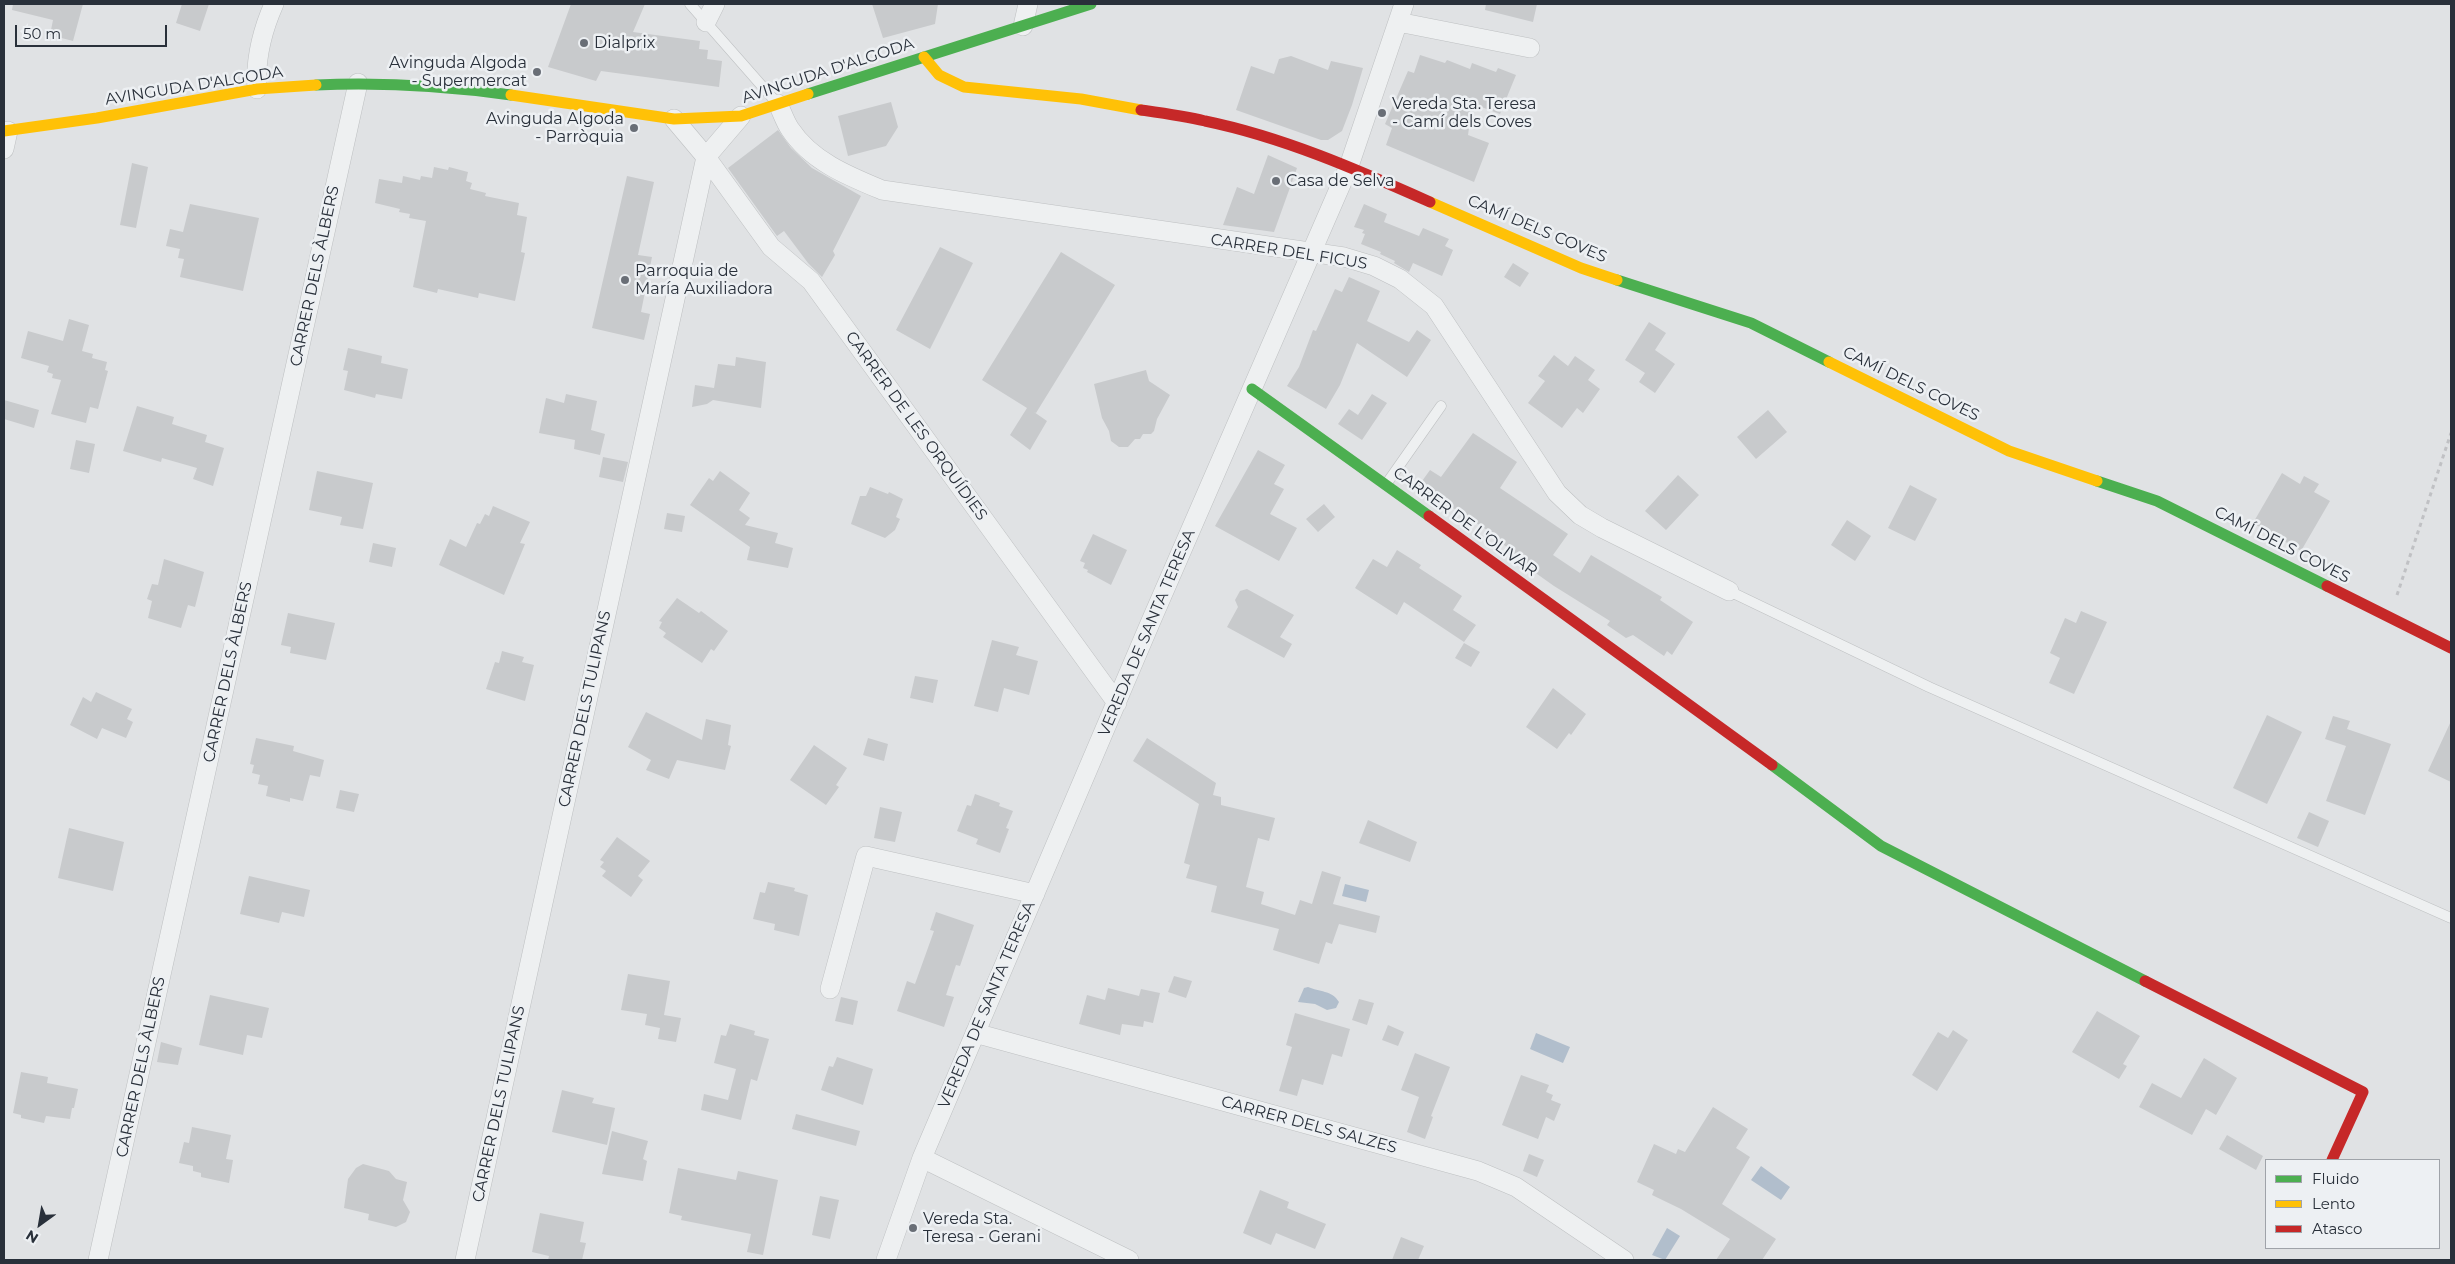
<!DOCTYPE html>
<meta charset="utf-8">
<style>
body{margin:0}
#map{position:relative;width:2455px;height:1264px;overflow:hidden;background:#e0e2e4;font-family:Montserrat,sans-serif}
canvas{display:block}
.frame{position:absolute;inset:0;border:5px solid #29303a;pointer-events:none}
.legend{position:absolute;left:2265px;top:1159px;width:175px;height:90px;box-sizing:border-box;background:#edf0f3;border:1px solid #9fa3a9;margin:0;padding:6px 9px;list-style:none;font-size:15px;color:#29303a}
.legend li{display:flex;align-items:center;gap:10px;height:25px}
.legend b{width:25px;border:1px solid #9fa3a9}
.north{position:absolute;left:15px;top:1199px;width:50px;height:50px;-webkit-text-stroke:4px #edf0f3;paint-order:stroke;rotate:212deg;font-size:14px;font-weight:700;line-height:20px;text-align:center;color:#29303a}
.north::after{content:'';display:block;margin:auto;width:18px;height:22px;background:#29303a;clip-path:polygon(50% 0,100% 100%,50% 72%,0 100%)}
.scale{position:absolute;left:15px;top:25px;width:152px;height:22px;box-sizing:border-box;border:2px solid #29303a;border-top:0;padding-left:6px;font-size:15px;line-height:18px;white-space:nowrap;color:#29303a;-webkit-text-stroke:4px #edf0f3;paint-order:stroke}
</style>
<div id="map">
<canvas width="2455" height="1264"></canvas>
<div class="frame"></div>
<ul class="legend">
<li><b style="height:6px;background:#4caf50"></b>Fluido</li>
<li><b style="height:6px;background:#ffc107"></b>Lento</li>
<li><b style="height:6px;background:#c62828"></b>Atasco</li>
</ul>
<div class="north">N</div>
<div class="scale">50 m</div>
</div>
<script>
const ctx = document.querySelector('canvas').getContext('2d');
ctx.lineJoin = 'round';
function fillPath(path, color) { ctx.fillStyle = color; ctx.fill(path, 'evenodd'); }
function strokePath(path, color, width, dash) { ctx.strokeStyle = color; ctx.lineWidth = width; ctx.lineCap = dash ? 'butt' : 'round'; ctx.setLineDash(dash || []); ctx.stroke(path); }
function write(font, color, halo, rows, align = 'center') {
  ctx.font = font + ' Montserrat,sans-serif'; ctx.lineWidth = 5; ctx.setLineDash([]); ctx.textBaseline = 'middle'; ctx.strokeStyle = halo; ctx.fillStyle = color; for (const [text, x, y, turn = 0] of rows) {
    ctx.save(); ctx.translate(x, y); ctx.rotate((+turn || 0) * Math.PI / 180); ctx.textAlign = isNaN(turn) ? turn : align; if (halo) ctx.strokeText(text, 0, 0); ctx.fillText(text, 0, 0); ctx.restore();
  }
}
fillPath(new Path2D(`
 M1345 884 1369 890 1366 902 1342 896Z
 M1308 987C1319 992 1332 990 1339 1002L1336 1008 1327 1010 1315 1004 1298 1002 1304 988Z
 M1536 1033 1570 1047 1563 1063 1530 1049Z
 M1761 1166 1790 1187 1781 1200 1751 1180Z
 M1667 1228 1680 1236 1665 1260 1652 1255Z`), '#b1becc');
fillPath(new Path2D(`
 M13 4H83L73 41 50 35 53 20 12 10Z
 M182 4H209L200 31 176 23Z
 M571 4H645L633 32 700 41 699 49 708 50 707 59 722 61 719 87 601 71 596 81 548 67Z
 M872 4H938L935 24 883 38Z
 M1486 4H1537L1533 22 1485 10Z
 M1420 55 1445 63 1447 60 1470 69 1472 63 1496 72 1498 68 1516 75 1500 114 1476 105 1470 121 1468 135 1489 143 1474 182 1386 145 1392 128 1385 124 1408 71 1414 73Z
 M1291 56 1328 70 1331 61 1363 68 1352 105 1342 131 1328 140H1321L1236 110 1251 66 1274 74 1279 59Z
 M891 102 898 127 886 146 848 156 838 116Z
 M778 130 791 148 812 168 861 196 833 251 835 255 822 277 808 263 784 231 777 236 728 168Z
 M1268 155 1297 168 1274 232 1223 225 1237 187 1254 194Z
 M132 163 148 167 136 228 120 225Z
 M434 167 448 170 449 167 468 172 466 181 472 183 470 189 486 193 485 196 519 203 517 215 527 217 521 252 525 253 515 301 479 293 478 298 438 289 437 293 413 287 426 221 409 218 410 214 399 212 400 209 375 203 379 179 402 183 403 176 420 180 421 176 432 178Z
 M627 176 654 182 638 255 652 257 641 312 650 314 644 340 592 328Z
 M190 204 259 218 243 291 180 277 184 259 178 258 180 249 166 246 170 229 183 232Z
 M1364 204 1387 214 1384 222 1419 236 1423 228 1449 239 1445 246 1453 250 1442 276 1413 263 1409 272 1394 263 1395 261 1380 254 1381 252 1361 244 1365 234 1362 233 1364 230 1354 227Z
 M940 247 973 263 930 349 896 330Z
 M1061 252 1115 285 1036 413 1034 412 1047 421 1030 450 1010 435 1027 408 982 380Z
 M1513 263 1529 273 1520 287 1504 277Z
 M1349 277 1380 291 1367 321 1409 342 1417 330 1431 340 1407 377 1357 343 1340 385 1326 409 1287 386 1299 367 1313 330 1316 331 1335 289 1342 292Z
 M69 319 89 325 82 351 93 354 92 358 107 362 105 370 108 371 98 409 90 407 86 423 51 414 61 380 52 378 53 374 47 372 49 366 21 358 28 331 63 341Z
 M1649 322 1666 333 1655 350 1675 364 1655 393 1639 382 1645 373 1625 360Z
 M348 348 382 356 381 363 408 369 402 399 376 394 375 398 344 390 348 371 343 370Z
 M1554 355 1568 366 1575 356 1595 370 1588 380 1600 389 1583 413 1577 408 1562 428 1528 403 1545 381 1538 376Z
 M736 357 766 362 761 408 713 400 707 404 692 407 695 385 714 388 718 364 735 366Z
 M1146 370 1149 381 1170 395 1157 419 1154 431 1151 434H1143L1140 439H1135L1128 447H1119L1111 441 1109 431 1102 418 1094 384Z
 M566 394 597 401 591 430 605 434 600 455 574 449 575 440 539 433 546 398 564 403Z
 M1372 394 1387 403 1362 440 1338 424 1349 409 1358 415Z
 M4 400 39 410 34 428 4 419Z
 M137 406 174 417 172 424 207 435 205 442 224 448 213 486 193 479 197 468 162 458 161 462 123 451Z
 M1768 410 1787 432 1756 459 1737 437Z
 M1473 433 1517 462 1500 488 1568 534 1553 555 1580 573 1591 555 1662 597 1660 600 1693 622 1672 655 1667 651 1664 656 1633 635 1626 638 1607 625 1610 621 1554 586 1530 569 1532 567 1505 551 1507 547 1485 533 1487 530 1436 497 1434 500 1417 488 1430 470 1441 477Z
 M76 440 95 444 89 473 70 469Z
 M1258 450 1285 465 1274 484 1284 489 1270 514 1297 528 1279 561 1215 526Z
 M603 457 628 462 623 482 599 477Z
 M317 471 373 483 363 529 340 525 342 517 309 510Z
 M720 471 750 493 739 510 750 518 745 525 778 533 775 543 793 548 788 568 747 560 750 547 690 505 709 478 713 481Z
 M2282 473 2300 484 2304 476 2319 484 2314 492 2330 501 2301 551 2253 523Z
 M1678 475 1699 495 1666 530 1645 511Z
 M1910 485 1937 499 1915 541 1888 528Z
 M870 487 888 494 889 492 903 499 896 517 900 519 895 530 885 538 851 524 860 496H866Z
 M1324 504 1335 517 1318 532 1306 519Z
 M493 506 530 522 520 543 525 544 504 595 439 565 450 539 466 547 477 523 480 524 485 514 489 516Z
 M667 513 685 516 682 532 664 529Z
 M1847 520 1871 536 1855 561 1831 545Z
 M1093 534 1127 550 1111 585 1087 572 1088 570 1083 568 1085 563 1080 561Z
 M373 543 396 548 392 567 369 562Z
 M1397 550 1421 565 1419 568 1462 596 1453 610 1476 625 1464 642 1404 602 1397 615 1355 588 1373 559 1387 567Z
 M164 559 204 572 195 607 188 605 181 628 148 618 152 601 147 599 152 584 158 585Z
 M1247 589 1294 615 1280 637 1292 644 1284 658 1227 627 1238 607 1235 600 1240 591Z
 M677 598 699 613 701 611 728 631 714 651 711 649 702 663 663 637 666 633 659 628 662 622 659 621Z
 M2081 611 2107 622 2074 694 2049 683 2060 658 2050 653 2065 618 2076 623Z
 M288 613 335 623 326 660 290 653 291 647 281 645Z
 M992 640 1019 647 1016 655 1038 661 1029 695 1004 688 998 712 974 706Z
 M1464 643 1480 652 1471 667 1455 658Z
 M502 651 524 657 522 662 534 665 525 701 486 689 495 662 499 663Z
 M915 676 938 680 933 703 910 698Z
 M1553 688 1586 714 1571 735 1569 733 1557 749 1526 727Z
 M96 692 132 709 127 719 133 722 126 738 102 728 97 739 70 725 83 697 91 702Z
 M646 712 702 740 706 719 731 725 728 745 731 746 725 770 677 760 669 779 646 770 651 760 628 747Z
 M2267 715 2302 732 2267 804 2233 788Z
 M2333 716 2350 721 2347 729 2391 744 2365 815 2326 801 2346 746 2325 739Z
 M2451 721V782L2428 771Z
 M256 738 294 746 293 751 324 760 320 777 310 775 303 801 290 798V802L266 796 268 786 258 784 260 775 252 773 254 765 250 764Z
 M868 738 888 744 884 761 863 755Z
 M1147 738 1216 783 1213 795 1221 797V805L1275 818 1269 841 1258 838 1246 887 1264 892 1261 904 1295 915 1300 900 1312 904 1322 871 1341 877 1333 904 1380 916 1376 933 1339 924 1332 944 1326 942 1319 964 1273 950 1279 929 1211 912 1217 886 1186 878 1190 865 1184 863 1199 804 1133 761Z
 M814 745 847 768 836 785 839 787 826 805 790 780Z
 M340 790 359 794 354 812 336 808Z
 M975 794 1000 803 999 806 1013 811 1006 828 1009 829 1000 853 976 844 978 839 957 831 967 805 971 806Z
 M880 807 902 812 895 842 874 838Z
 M2309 812 2329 821 2318 847 2297 838Z
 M1368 820 1417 842 1410 862 1359 843Z
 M69 828 124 842 113 891 58 878Z
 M617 837 650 861 638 876 643 880 631 897 602 876 606 871 600 867 604 862 600 860Z
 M249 876 310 890 304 917 282 912 279 923 240 914Z
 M768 882 795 888 794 891 808 895 799 936 774 930 775 924 753 919 760 892 765 893Z
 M936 912 974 925 960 966 956 965 946 995 954 997 944 1027 897 1011 907 981 915 984 934 931 930 930Z
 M628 974 670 981 664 1015 681 1018 676 1042 658 1039 660 1028 645 1025 647 1014 621 1010Z
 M1174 976 1192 981 1186 998 1168 992Z
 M1108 988 1139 996 1141 989 1160 993 1153 1023 1144 1021 1143 1027 1122 1024 1120 1035 1079 1024 1087 995 1105 1000Z
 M210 995 269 1008 262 1038 247 1035 243 1055 199 1045Z
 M841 997 858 1001 853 1025 835 1021Z
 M1359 999 1374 1003 1367 1025 1352 1020Z
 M2097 1011 2140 1036 2123 1064 2127 1066 2119 1079 2072 1052Z
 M1295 1013 1350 1029 1342 1057 1332 1054 1323 1085 1302 1079 1297 1096 1279 1091 1292 1047 1286 1045Z
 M730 1024 755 1031 754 1035 769 1039 757 1081 751 1079 741 1120 701 1110 704 1094 728 1100 736 1069 714 1063 721 1035 726 1036Z
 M1388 1025 1404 1032 1398 1046 1382 1040Z
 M1953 1030 1968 1040 1937 1091 1912 1075 1938 1032 1948 1038Z
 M161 1042 182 1048 178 1065 157 1062Z
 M1415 1053 1450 1067 1431 1116 1433 1117 1425 1139 1407 1132 1419 1097 1401 1090Z
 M837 1057 873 1069 863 1105 821 1090 829 1066 833 1067Z
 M2204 1058 2237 1078 2216 1115 2206 1109 2192 1135 2139 1107 2152 1083 2181 1098Z
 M21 1072 48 1077 47 1083 78 1089 74 1108H72L70 1119 46 1116 44 1123 21 1118V1115L13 1113Z
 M1521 1075 1549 1085 1546 1092 1553 1095 1551 1100 1561 1104 1554 1121 1546 1117 1538 1139 1502 1125Z
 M562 1090 594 1098 592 1103 615 1108 607 1145 552 1132Z
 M1713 1107 1748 1129 1736 1148 1750 1157 1722 1204 1776 1239 1762 1260H1716L1730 1239 1681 1209 1652 1195 1654 1190 1637 1182 1654 1144 1676 1154 1678 1149 1685 1152Z
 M796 1114 860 1131 856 1146 792 1129Z
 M192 1127 231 1135 226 1159 233 1160 229 1183 201 1177V1173L193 1171V1166L179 1163 184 1142 189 1143Z
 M612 1131 648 1141 643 1159 647 1161 643 1181 602 1174Z
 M2227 1135 2263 1156 2256 1170 2219 1149Z
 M1529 1154 1544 1160 1537 1177 1523 1171Z
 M363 1164 389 1171 396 1179 407 1182 403 1200 410 1212 406 1222 396 1227 368 1220 369 1214 344 1208 348 1179 356 1168Z
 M678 1168 736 1180 738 1171 778 1180 763 1255 747 1252 751 1234 681 1220 682 1216 669 1213Z
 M1260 1190 1289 1202 1287 1208 1326 1224 1315 1249 1276 1233 1271 1245 1243 1233Z
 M820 1196 839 1200 830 1239 812 1235Z
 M540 1213 584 1222 580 1242 586 1243 582 1260H548L549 1256 532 1252Z
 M1401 1237 1424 1246 1418 1260H1392Z`), '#c8cacc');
const lane = new Path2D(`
 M690 4 776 102
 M1387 483 1441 406
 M1729 591 1929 687 2451 918`);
const street = new Path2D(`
 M706 22 715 4
 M1398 22 1530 48
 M1023 26 1028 4
 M257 89C255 59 262 31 274 4
 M778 104C782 112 785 122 790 129 811 161 848 176 882 190L1344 257 1374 266 1400 279 1434 306 1557 493 1580 515 1602 528 1729 591
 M674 119 706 157 771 247 811 281 1117 703
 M4 149 8 131
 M830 989 866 856 1035 894
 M975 1033 1478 1171 1516 1187 1624 1260
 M922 1158 1129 1260
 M98 1260 358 83
 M465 1260 706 157 741 116
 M886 1260 922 1158 1151 621 1349 166 1404 4`);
strokePath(lane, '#bec0c2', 11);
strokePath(street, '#bec0c2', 20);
strokePath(new Path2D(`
 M2397 595 2451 433`), '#c0c1c4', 3, [4, 4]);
strokePath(lane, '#eef0f1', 10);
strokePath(street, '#eef0f1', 19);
strokePath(new Path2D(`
 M316 85C382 82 446 86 511 95
 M808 94 1091 4
 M1617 280 1751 323 1829 362
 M1252 389 1429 516
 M2097 481 2157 501 2327 586
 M1772 765 1881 846 2145 981`), '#4caf50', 11);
strokePath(new Path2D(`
 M924 57 939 75 964 87 1081 99 1141 110
 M511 95 674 119 741 116 808 94
 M4 131 97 118 257 89 316 85
 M1430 202 1581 268 1617 280
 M1829 362 2009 451 2097 481`), '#ffc107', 11);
strokePath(new Path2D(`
 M1141 110C1162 113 1184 116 1205 121 1283 137 1358 170 1430 202
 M1429 516 1772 765
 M2327 586 2451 648
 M2145 981 2363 1092 2332 1160`), '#c62828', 11);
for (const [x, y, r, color] of [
 [584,43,5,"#696e76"],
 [537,72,5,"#696e76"],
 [1382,113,5,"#696e76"],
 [634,128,5,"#696e76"],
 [1276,181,5,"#696e76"],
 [625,280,5,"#696e76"],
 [913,1228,5,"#696e76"]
]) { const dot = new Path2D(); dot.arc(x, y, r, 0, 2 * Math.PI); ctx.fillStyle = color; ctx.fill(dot); strokePath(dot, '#edf0f3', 2); }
write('16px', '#29303a', '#edf0f3', [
 ["Dialprix",594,43],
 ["Avinguda Algoda",527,63,"right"],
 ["- Supermercat",527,81,"right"],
 ["Vereda Sta. Teresa",1392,104],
 ["- Camí dels Coves",1392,122],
 ["Avinguda Algoda",624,119,"right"],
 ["- Parròquia",624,137,"right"],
 ["Casa de Selva",1286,181],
 ["Parroquia de",635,271],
 ["María Auxiliadora",635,289],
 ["Vereda Sta.",923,1219],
 ["Teresa - Gerani",923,1237]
], 'left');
write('16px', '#29303a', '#edf0f3', [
 ["AVINGUDA D'ALGODA",828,71,-18],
 ["AVINGUDA D'ALGODA",194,86,-9],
 ["CAMÍ DELS COVES",1537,229,23],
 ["CARRER DEL FICUS",1289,252,9],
 ["CARRER DELS ÀLBERS",315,276,-78],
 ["CAMÍ DELS COVES",1911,384,26],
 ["CARRER DE LES ORQUÍDIES",916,426,54],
 ["CARRER DE L'OLIVAR",1465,522,36],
 ["CAMÍ DELS COVES",2282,545,27],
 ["VEREDA DE SANTA TERESA",1147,633,-67],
 ["CARRER DELS ÀLBERS",228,672,-78],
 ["CARRER DELS TULIPANS",585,709,-78],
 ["VEREDA DE SANTA TERESA",987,1005,-67],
 ["CARRER DELS ÀLBERS",141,1067,-78],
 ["CARRER DELS TULIPANS",499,1104,-78],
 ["CARRER DELS SALZES",1309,1125,15]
]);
</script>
